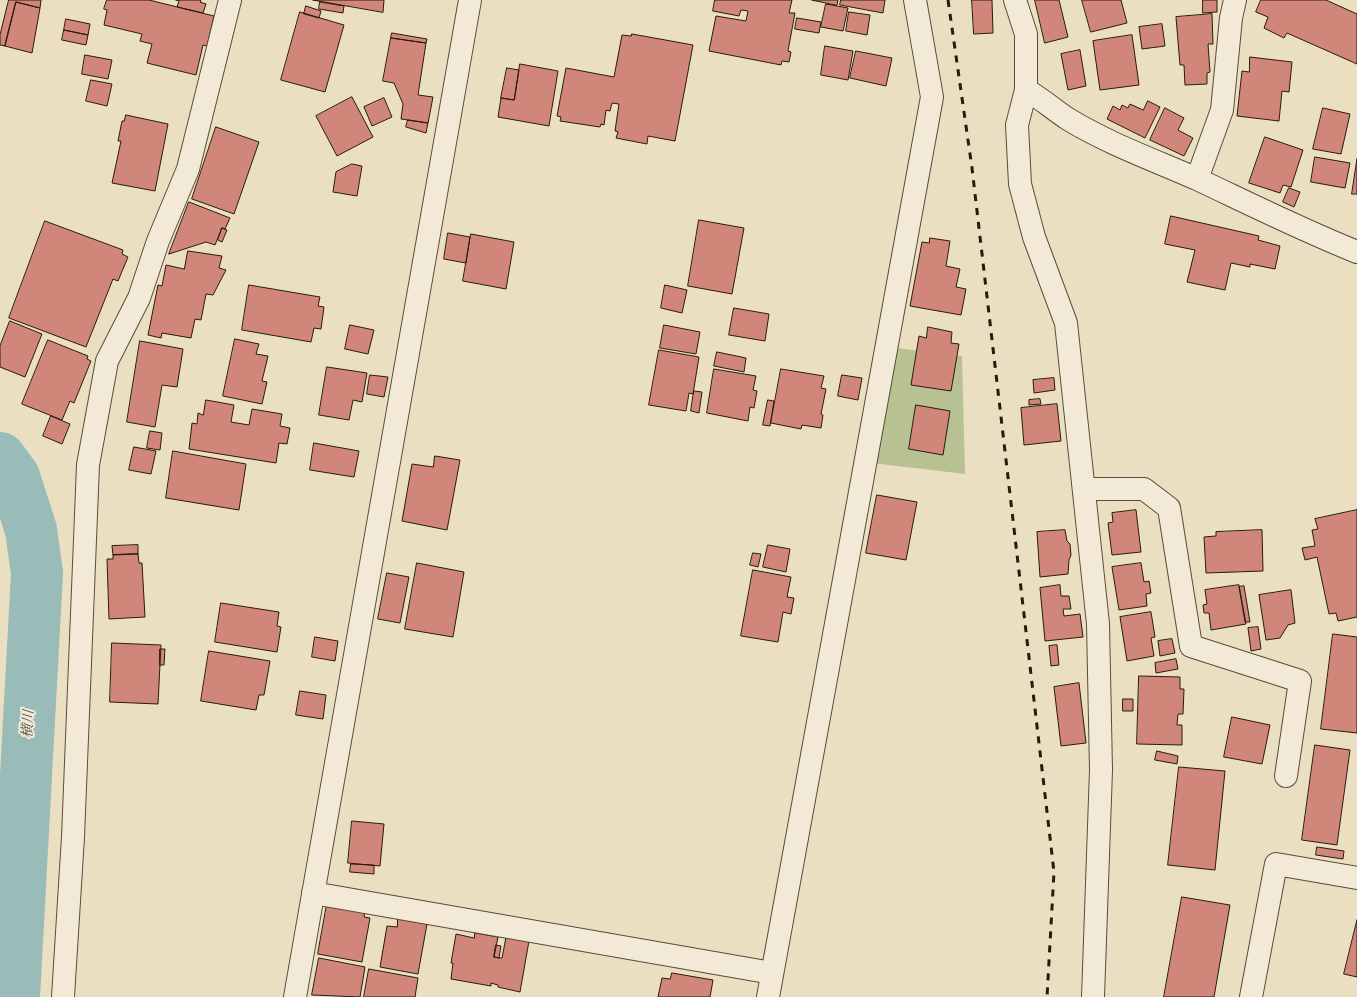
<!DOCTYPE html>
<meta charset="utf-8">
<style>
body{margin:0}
canvas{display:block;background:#ebdfc1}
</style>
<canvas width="1357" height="997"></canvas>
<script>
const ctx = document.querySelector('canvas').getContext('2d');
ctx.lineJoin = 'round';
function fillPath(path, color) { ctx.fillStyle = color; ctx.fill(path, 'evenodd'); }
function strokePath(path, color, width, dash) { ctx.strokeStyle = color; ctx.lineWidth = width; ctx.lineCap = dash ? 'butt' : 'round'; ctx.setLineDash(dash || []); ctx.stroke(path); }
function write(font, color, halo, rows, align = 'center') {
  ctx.font = font + ' "Libre Bodoni","Noto Serif JP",serif'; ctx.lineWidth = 4; ctx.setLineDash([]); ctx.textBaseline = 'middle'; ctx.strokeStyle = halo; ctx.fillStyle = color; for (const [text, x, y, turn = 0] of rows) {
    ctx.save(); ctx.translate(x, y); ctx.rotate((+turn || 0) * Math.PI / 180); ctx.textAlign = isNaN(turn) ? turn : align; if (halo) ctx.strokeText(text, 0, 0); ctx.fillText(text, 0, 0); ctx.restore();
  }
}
fillPath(new Path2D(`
 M889 347 962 356 965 474 872 463Z`), '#b8c192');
strokePath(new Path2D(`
 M0 458 14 477 31 530 37 573 14 997`), '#99bcb9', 52);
const building = new Path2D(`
 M9 0H41L40 8 16 2 5 46 0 45V35Z
 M107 0H149L214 16 207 46 203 45 196 75 147 63 152 44 140 41 142 34 104 25 107 10 104 9Z
 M176 0H201L200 2 206 4 203 13 177 7 179 1Z
 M313 0H384L383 12Z
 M715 0H792L789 13H795L788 51 791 52 789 62 782 61 781 65 709 51 716 16 746 21 748 11 741 10 739 16 713 11Z
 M812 0H838L837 5Z
 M841 0H885L883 13 840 5Z
 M972 0H992L993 33 974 34Z
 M1035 0H1059L1068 37 1045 43Z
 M1082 0H1121L1127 23 1091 32Z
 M1203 0H1217V12L1203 13Z
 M1261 0H1326L1357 14V64L1287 33 1284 38 1264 28 1268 17 1256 12Z
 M16 2 40 8 32 53 5 46Z
 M320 2 344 6 343 13 319 9Z
 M826 4 848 8 843 31 821 27Z
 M306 6 321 11 319 18 304 14Z
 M300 12 344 25 325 92 281 80Z
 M849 12 870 15 867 35 846 31Z
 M1212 14 1213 44H1208L1210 72 1207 73V84L1185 85 1184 65H1180L1176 17Z
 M797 18 821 22 819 33 795 29Z
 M66 19 90 24 88 35 64 30Z
 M1162 24 1165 46 1142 49 1139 27Z
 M64 30 88 35 86 45 62 40Z
 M392 33 427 39 426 43 391 38Z
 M632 34 693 45 675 141 648 136 647 144 616 138 618 132 615 131 619 104 612 103 610 111 606 110 604 125 601 124 600 127 560 121 561 117 557 116 566 68 614 77 622 35 631 36Z
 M1132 35 1139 85 1100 90 1093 41Z
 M391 38 426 43 418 95 433 97 428 123 401 119 403 104 394 83 383 81Z
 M825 46 853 51 848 80 821 75Z
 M1080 50 1086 86 1068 90 1061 54Z
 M856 51 892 58 886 86 850 78Z
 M85 55 112 60 108 79 82 74Z
 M1250 57 1292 62 1289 92 1282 91 1279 121 1237 116 1242 71 1249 72Z
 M520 64 558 71 549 126 498 117 501 98 514 100Z
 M507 68 519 70 514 100 501 98Z
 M91 80 112 84 107 106 86 101Z
 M352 97 373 137 337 156 316 116Z
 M384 98 392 117 372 126 364 107Z
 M1148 101 1160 107 1145 138 1107 119 1113 106 1120 110 1122 105 1128 108 1130 104 1143 110Z
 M1165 108 1184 118 1178 130 1193 138 1184 156 1150 140Z
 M1323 108 1350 114 1341 154 1313 149Z
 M126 115 168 124 155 191 112 183 121 141H118L122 121H124Z
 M408 120 428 123 426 133 406 127Z
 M216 127 259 142 234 214 192 199Z
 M1265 137 1303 150 1291 187 1283 185 1280 193 1249 183Z
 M1315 157 1350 163 1345 188 1311 182Z
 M1357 159V194H1352Z
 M352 164 362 166 357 196 333 192 336 172Z
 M1289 188 1300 192 1294 207 1283 202Z
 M189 202 230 218 225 229 222 228 215 245 206 242 169 254Z
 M1171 216 1259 236 1258 240 1280 246 1275 269 1250 264V267L1231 263 1225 290 1187 282 1195 250 1165 244Z
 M699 220 744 228 732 294 688 286Z
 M45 221 123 250 122 254 128 257 118 281 113 279 86 347 9 318Z
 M222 228 227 230 222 242 218 240Z
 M448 233 470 237 466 263 444 259Z
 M471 234 514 242 506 289 463 281Z
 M930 238 950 241 946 266 960 269 956 287 966 289 961 315 910 306 922 242 929 243Z
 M188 251 222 256 219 268 226 270 213 295 206 294 201 320 195 319 191 338 162 333 161 338 148 335 158 285 162 286 166 265 184 269Z
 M249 285 320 297 318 306 324 307 321 329 314 328 311 342 242 330Z
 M665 285 687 290 682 313 661 308Z
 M734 308 769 314 765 341 729 335Z
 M10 321 42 334 25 377 0 367V346Z
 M350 325 374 330 368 354 345 349Z
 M664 325 700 332 696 354 660 348Z
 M928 327 952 332 951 343 959 344 951 391 911 385 919 336 926 338Z
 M235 339 259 344 256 354 268 356 262 381 267 382 262 404 223 396Z
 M48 340 88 356 87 359 91 361 74 403 70 401 62 420 22 404Z
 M140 341 183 349 177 387 162 385 155 427 127 422Z
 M659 350 699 357 693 394 689 393 686 411 649 405Z
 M717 352 746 358 744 372 714 366Z
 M327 367 367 373 362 402 353 400 349 420 319 415Z
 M714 369 756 376 753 390 757 391 754 408 750 407 748 421 707 413Z
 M781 369 824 376 821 388 826 389 821 414 823 415 821 428 802 425 801 429 771 423Z
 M370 375 388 377 384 397 367 394Z
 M842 375 862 378 858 400 838 396Z
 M1054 378 1055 390 1034 393 1033 380Z
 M694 391 702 392 699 413 691 411Z
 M1040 399 1041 404 1029 405V400Z
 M206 400 234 405 231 422 249 425 252 409 282 414 280 426 290 428 287 444 279 443 276 463 189 449 192 423 197 424 198 413 203 415Z
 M768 400 774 401 770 426 763 425Z
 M1057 404 1061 441 1024 445 1021 408Z
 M916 405 950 411 943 455 909 449Z
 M51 416 70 424 62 444 43 436Z
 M150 431 162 433 160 450 147 448Z
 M314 443 359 451 354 477 310 470Z
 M134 447 156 451 151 474 129 470Z
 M173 451 246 464 239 510 166 498Z
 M435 456 460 460 447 530 402 521 412 464 433 467Z
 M877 495 917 502 906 560 866 553Z
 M1136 510 1141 552 1112 555 1108 523 1113 522 1112 513Z
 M1357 510V617L1338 621 1336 613 1329 614 1317 557 1305 560 1302 548 1315 546 1312 530 1318 529 1315 519Z
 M1065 530 1067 541 1070 544 1071 555 1069 560 1068 574 1040 577 1037 532Z
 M1262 530 1263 571 1206 573 1204 537 1216 536V532Z
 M138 545V554L113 555 112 546Z
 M768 545 790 549 786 572 763 567Z
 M753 553 761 554 758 567 750 565Z
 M138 554 139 563H142L145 617 109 619 107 559H113V555Z
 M417 563 464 572 453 637 405 629Z
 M1141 563 1144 582 1149 581 1151 593 1146 594 1147 606 1119 610 1112 567Z
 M753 570 791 577 787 597 794 598 791 614 783 612 778 642 741 636Z
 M387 573 409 577 400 623 378 619Z
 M1060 585 1061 596H1069L1071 609H1063L1064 616 1080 614 1083 637 1045 641 1040 588Z
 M1239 585 1246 624 1211 630 1209 613H1204L1203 605 1207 604 1205 590Z
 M1244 586 1250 622H1245L1239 587Z
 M1291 590 1295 623 1288 625 1280 638 1266 640 1259 595Z
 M221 603 279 612 277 626 281 627 277 652 215 642Z
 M1151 612 1155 637 1151 638 1154 656 1127 661 1120 617Z
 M1258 627 1261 649 1251 651 1248 628Z
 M1333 634 1357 637V733L1321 729Z
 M315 637 338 641 335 661 312 657Z
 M1172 639 1175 653 1160 656 1158 641Z
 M112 643 161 645 158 704 110 702Z
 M1057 645 1059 665 1051 666 1049 646Z
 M160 649H165L164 665H160Z
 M209 651 270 661 264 695H259L256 710 201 701Z
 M1176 659 1178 669 1156 673 1155 663Z
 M1139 676 1180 677V689H1184L1183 714H1178L1177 725H1182V745L1137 744Z
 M1079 683 1086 743 1061 746 1054 687Z
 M300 691 326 695 323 719 296 715Z
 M1123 699H1133V711H1123Z
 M1232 717 1270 725 1262 764 1224 757Z
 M1315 745 1350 750 1337 845 1302 840Z
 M1157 751 1178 756 1177 764 1155 760Z
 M1179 767 1225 771 1215 870 1168 865Z
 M352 821 384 824 380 866 348 863Z
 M1317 847 1344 851 1343 859 1316 855Z
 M351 864 374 865V874L350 872Z
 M1182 897 1230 905 1214 997H1164Z
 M327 904 365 911 364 917 370 918 362 962 318 954Z
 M398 919 427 924 418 974 380 967 387 926 397 927Z
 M1357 920V977L1344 974Z
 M475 933 498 937 494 957 499 958H502L506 937 529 941 520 992 498 987V985L491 983V986L451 979 453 963H451L456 934 474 938Z
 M496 945 501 946 499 958 494 957Z
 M319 958 365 967 360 997 312 995Z
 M369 969 418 978 415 997H364Z
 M672 973 713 980 710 997H658L662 978 670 979Z`);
fillPath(building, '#d0877a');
strokePath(building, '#2a1a0e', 1);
const minor = new Path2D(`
 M1015 0 1026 34V90L1017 125 1020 184 1034 237 1066 323 1098 624 1101 770 1093 997
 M1026 90C1041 98 1054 110 1068 119 1109 144 1154 160 1197 179 1250 204 1302 230 1357 252
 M1197 179 1222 110 1231 18 1235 0
 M1084 489H1144L1169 508 1191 646 1300 681 1286 776
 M313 893 772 973
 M63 997 73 837 88 465 107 361 139 298 158 241 188 169 230 0
 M295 997 470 0
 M768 997 932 97 915 0
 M1251 997 1276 864 1357 878`);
strokePath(minor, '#5a4b3b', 24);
strokePath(minor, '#f2ead7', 22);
strokePath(new Path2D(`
 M948 0 972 168 1054 872 1047 997`), '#2a1a0e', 3, [7, 7]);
write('italic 14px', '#51534a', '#f2ead7', [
 ["横川",29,724,-87]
]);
</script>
